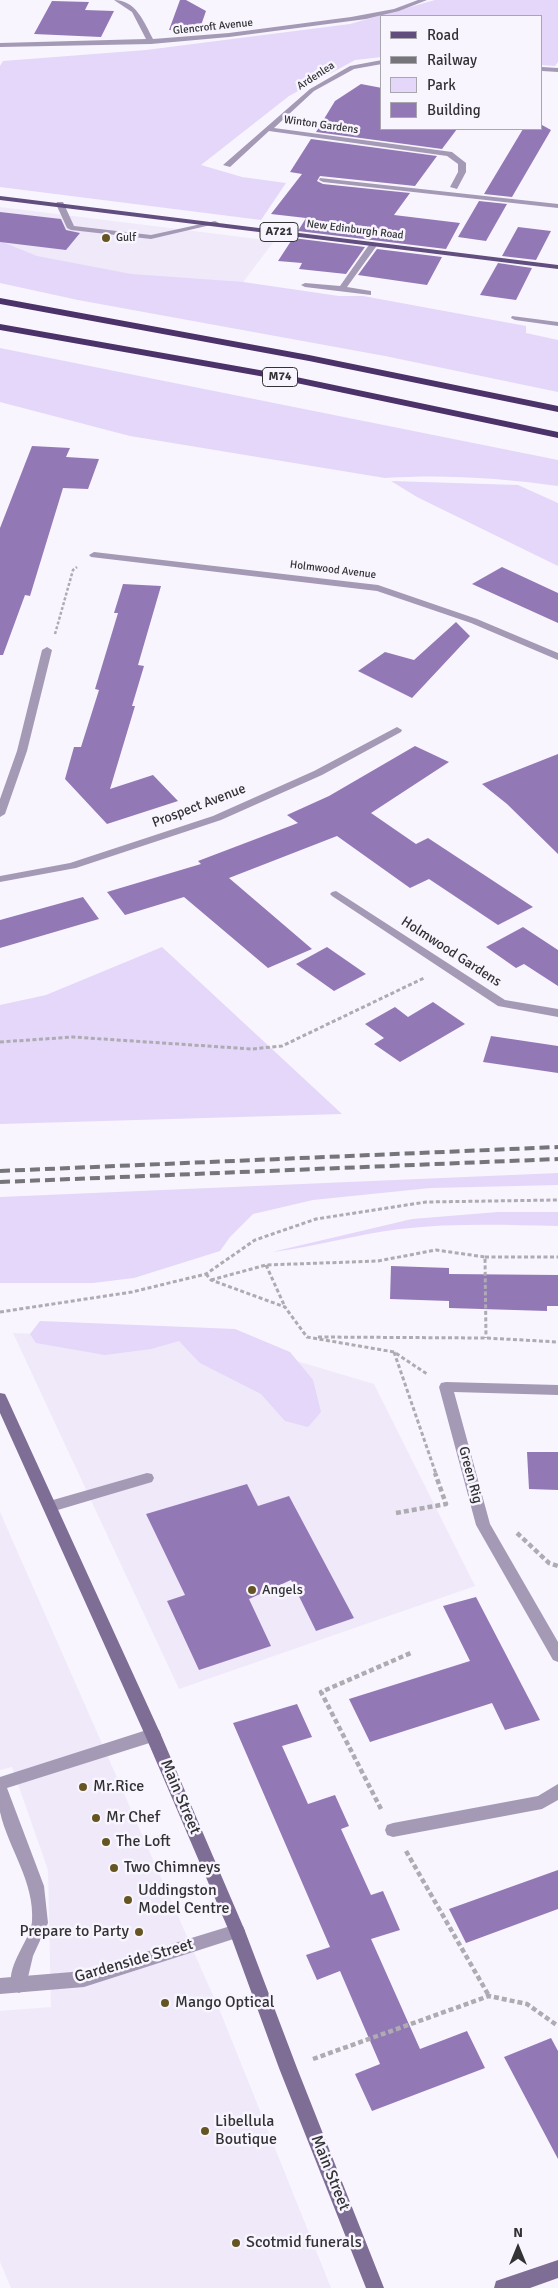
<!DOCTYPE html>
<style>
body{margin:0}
#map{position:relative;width:558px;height:2288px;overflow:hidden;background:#f8f5fe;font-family:Signika,sans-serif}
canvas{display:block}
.legend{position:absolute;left:380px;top:15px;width:162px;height:115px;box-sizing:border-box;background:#f8f5fe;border:1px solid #a9a7ae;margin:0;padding:6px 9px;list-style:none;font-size:15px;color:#333235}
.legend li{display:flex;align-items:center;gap:10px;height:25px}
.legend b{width:25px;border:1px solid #a9a7ae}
.north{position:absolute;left:493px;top:2223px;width:50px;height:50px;-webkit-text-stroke:4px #f8f5fe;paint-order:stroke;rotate:0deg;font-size:14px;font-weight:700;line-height:20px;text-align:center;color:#333235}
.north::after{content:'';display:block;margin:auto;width:18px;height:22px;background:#333235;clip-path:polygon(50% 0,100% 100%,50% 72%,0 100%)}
</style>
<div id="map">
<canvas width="558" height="2288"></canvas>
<ul class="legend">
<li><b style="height:6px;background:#624e7e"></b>Road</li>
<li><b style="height:6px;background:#76757a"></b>Railway</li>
<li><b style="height:14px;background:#e4d7fa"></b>Park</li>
<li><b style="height:14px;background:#9279b6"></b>Building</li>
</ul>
<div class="north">N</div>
</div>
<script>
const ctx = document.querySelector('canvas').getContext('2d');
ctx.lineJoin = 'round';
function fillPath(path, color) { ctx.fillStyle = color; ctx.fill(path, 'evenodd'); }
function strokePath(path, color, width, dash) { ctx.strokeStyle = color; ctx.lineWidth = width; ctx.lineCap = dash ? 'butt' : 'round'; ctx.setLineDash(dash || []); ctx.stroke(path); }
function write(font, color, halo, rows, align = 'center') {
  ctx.font = font + ' Signika,sans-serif'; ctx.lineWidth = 5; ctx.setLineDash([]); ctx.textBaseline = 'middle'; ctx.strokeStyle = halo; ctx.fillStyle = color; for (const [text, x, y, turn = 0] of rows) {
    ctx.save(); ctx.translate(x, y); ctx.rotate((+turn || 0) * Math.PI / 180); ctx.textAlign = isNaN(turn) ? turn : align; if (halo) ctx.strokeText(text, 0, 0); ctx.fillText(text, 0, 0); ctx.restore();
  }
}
fillPath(new Path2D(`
 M0 207 274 241 235 293 0 251Z
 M13 1333 236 1343 374 1384 475 1586 179 1689Z
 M0 1512 222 2016 331 2288H11L0 2262V2011L51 2007 48 1870 12 1767 0 1770Z`), '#efe9f9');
fillPath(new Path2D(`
 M435 0H558V62L555 66 542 65V16H382V57L355 60 289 96 201 165 242 177 286 183 261 220 0 187V66L3 61 146 50 350 24Z
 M0 241 37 256 131 274 243 282 339 296H363L526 326V333L558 340V392L385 356 78 300 0 283Z
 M0 348 558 460V486C501 478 442 474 385 478L130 436 0 402Z
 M391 481 518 485 558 503V566L417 497Z
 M162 947 342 1114 0 1124V1005L46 995Z
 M558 1173V1185L430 1188 313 1200 253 1214 230 1237 220 1251 134 1278 93 1283H0V1197Z
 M498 1212H558V1226C506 1225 452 1223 400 1229 357 1234 315 1247 272 1252L412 1219Z
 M40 1321 235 1329 290 1352 313 1380 321 1412 308 1427 285 1421 261 1394 200 1363 179 1341 151 1349 105 1355 36 1343 30 1334Z`), '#e4d7fa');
fillPath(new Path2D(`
 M180 0H186L206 11 199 31 169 30Z
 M52 1 89 2 85 10 114 11 101 37 34 34Z
 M361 84 382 88V129H457L442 149 316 132 335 101Z
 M542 125 551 130 512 197 484 194 523 129H542Z
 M311 139 437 156 415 186 320 176 317 181 323 184 410 193 394 215 460 223 446 249 298 231 306 218 271 214 302 174 290 172Z
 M479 201 507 204 486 241 458 237Z
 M0 212 61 219 66 230 80 233 66 250 0 242Z
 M518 227 551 231 536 260 502 256Z
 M293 238 365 247 346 274 299 269 302 263 278 261Z
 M377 249 442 257 427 285 358 275Z
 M498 263 532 268 516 300 480 295Z
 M32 446 70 448 66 457 99 459 88 489 63 488 30 596 25 595 3 655H0V528Z
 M502 567 558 593V623L472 584Z
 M123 584 161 586 138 665 144 666 132 706H135L110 789 153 775 178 801 107 824 65 779 74 747H81L99 690 95 689 118 613H114Z
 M456 622 470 636 412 698 358 671 385 652 414 660Z
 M415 746 449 762 371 813 416 844 428 838 533 907 498 925 429 879 410 888 337 836 229 878 312 949 268 968 184 897 125 915 107 892 201 864 198 861 298 823 287 815 329 796Z
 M558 754V854L507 804 482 784Z
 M83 897 99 919 0 948V920Z
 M523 927 558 950V986L524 964 516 968 486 947Z
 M327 947 366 974 334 991 296 964Z
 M433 1002 465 1024 400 1062 374 1044 384 1038 365 1024 395 1007 408 1017Z
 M491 1036 558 1046V1073L483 1062Z
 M391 1266 449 1268V1274L558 1275V1306H547V1311L449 1308V1301L390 1299Z
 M527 1452H558V1490L529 1489Z
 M247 1484 258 1506 289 1496 354 1618 316 1631 291 1580 249 1599 271 1646 199 1670 167 1601 185 1595 146 1514Z
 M476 1597 540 1720 505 1730 492 1703 370 1742 349 1699 470 1661 443 1606Z
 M297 1704 312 1737 282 1746 308 1804 335 1795 349 1826 341 1829 371 1895 383 1891 400 1930 371 1939 420 2049 467 2031 485 2068 372 2111 355 2074 380 2064 340 1971 317 1980 306 1955 330 1947 233 1723Z
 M558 1870V1909L466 1943 449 1909Z
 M551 2038 558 2051V2159L504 2057Z`), '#9279b6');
strokePath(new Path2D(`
 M55 634 73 570 77 567`), '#aeabb2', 2.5, [3, 2]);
strokePath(new Path2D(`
 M0 1042 73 1037 252 1049 282 1046 424 978
 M485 1257H558
 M266 1265 285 1307
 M206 1274 211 1280 285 1307 307 1337 394 1352 427 1374
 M211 1280 266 1265 378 1261 436 1250 485 1257 486 1338
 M0 1312 132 1292 206 1274 255 1240 316 1219 426 1202 558 1200
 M318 1337 486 1338 558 1342
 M394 1352 436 1474`), '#aeabb2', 3, [4, 2.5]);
strokePath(new Path2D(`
 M396 1513 446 1504 435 1473
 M517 1533 549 1563 558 1566
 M381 1809 321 1692 413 1652
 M406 1851 489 1996
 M313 2059 489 1996 527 2004 558 2026`), '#aeabb2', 4.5, [5, 3]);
fillPath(new Path2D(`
 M320 178 558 204V208L323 182 319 180Z
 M57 202H63L74 226 151 235 215 221 219 223 151 239 71 230 67 228 56 204Z
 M147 1473 152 1474 154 1478 152 1482 51 1512 46 1510 44 1506 46 1502Z
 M153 1728 159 1730 161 1735 159 1740 7 1788 44 1886 48 1923 33 1956 25 1990 19 1993 13 1990C3 1969 30 1941 32 1922 35 1882 8 1848 0 1812 0 1801 0 1788 0 1777Z
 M558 1784V1800L542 1809 393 1837 387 1835 385 1830 387 1825 393 1823 538 1796Z`), '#a59ab6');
fillPath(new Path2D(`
 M114 0C136 0 144 22 153 39L229 33 351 17 394 9 418 0H427L399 11 366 19 229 37 151 44 0 47V43L146 39 132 12Z
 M382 60V64L354 69 314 91 274 128 452 152 466 163V172L457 189 450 187 458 172V164L447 156 269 131 230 167 223 165 310 89 350 66Z
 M542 67 558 68V72L542 71Z
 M371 242 378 244 347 287 371 291V295L305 287 301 285 305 283 340 286Z
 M512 316 558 322V326L515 320 511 318Z
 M94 552 378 585 477 619 558 653V660L471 623 377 591 91 557 89 555Z
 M47 647 52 650 27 751 5 814 0 817V799L17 751 42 650Z
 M397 727 402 730 401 732 322 775 221 820 76 868 0 882V876L70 863 213 816 314 771Z
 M336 891 505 1000 558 1009V1017L498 1006 332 896 330 894 332 892Z
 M446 1382 558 1385V1395L454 1392 490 1524 558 1642V1662L553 1660 476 1525 439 1387 441 1383Z
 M237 1924 243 1926 245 1931 243 1936 84 1987 0 1994V1978L84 1971Z`), '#a59ab6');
fillPath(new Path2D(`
 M0 1393 5 1394 7 1398 161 1735 245 1931 297 2068 384 2288H366L279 2068 229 1931 145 1735 0 1413Z
 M558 2260V2278L530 2288H494L496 2281Z`), '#7e6e96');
fillPath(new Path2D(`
 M0 196 558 265V269L0 200Z`), '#624e7e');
fillPath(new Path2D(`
 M0 298 309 355 558 406V412L309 361 0 304Z
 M0 324 282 374 558 432V438L282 380 0 330Z`), '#4b3369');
strokePath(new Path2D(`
 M0 1171 558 1147
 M0 1182 558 1159`), '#76757a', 4, [10, 5]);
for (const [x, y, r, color] of [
 [106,238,5,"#655523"],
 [252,1590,5,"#655523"],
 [83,1787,5,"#655523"],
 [96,1818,5,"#655523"],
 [106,1842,5,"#655523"],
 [114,1868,5,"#655523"],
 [128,1900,5,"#655523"],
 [139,1932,5,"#655523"],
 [165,2003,5,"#655523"],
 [205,2131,5,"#655523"],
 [236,2243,5,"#655523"]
]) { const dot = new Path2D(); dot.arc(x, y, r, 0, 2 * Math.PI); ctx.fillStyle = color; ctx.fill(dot); strokePath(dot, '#f8f5fe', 2); }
write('11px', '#333235', '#f8f5fe', [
 ["Glencroft Avenue",213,27,-6],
 ["Ardenlea",316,76,-33],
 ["Winton Gardens",321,125,8],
 ["New Edinburgh Road",355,230,7],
 ["Holmwood Avenue",333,570,7]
]);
write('11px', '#333235', '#f8f5fe', [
 ["Gulf",116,238]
], 'left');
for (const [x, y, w] of [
 [279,232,38],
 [280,377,35]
]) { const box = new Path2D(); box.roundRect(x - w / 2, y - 9.5, w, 19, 4); ctx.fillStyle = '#f8f5fe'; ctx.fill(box); strokePath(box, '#333235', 1); }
write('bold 12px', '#333235', null, [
 ["A721",279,232],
 ["M74",280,377]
]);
write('14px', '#333235', '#f8f5fe', [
 ["Prospect Avenue",199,806,-21],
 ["Holmwood Gardens",451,952,33],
 ["Green Rig",470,1475,75]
]);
write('14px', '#333235', '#f8f5fe', [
 ["Angels",262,1590]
], 'left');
write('16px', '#333235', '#f8f5fe', [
 ["Mr.Rice",93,1787],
 ["Mr Chef",106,1818],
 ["The Loft",116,1842],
 ["Two Chimneys",124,1868],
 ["Uddingston",138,1891],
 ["Model Centre",138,1909],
 ["Prepare to Party",129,1932,"right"],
 ["Mango Optical",175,2003],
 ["Libellula",215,2122],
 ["Boutique",215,2140],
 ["Scotmid funerals",246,2243]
], 'left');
write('16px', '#333235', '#f8f5fe', [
 ["Main Street",180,1797,67],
 ["Gardenside Street",134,1961,-16],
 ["Main Street",330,2173,68]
]);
</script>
